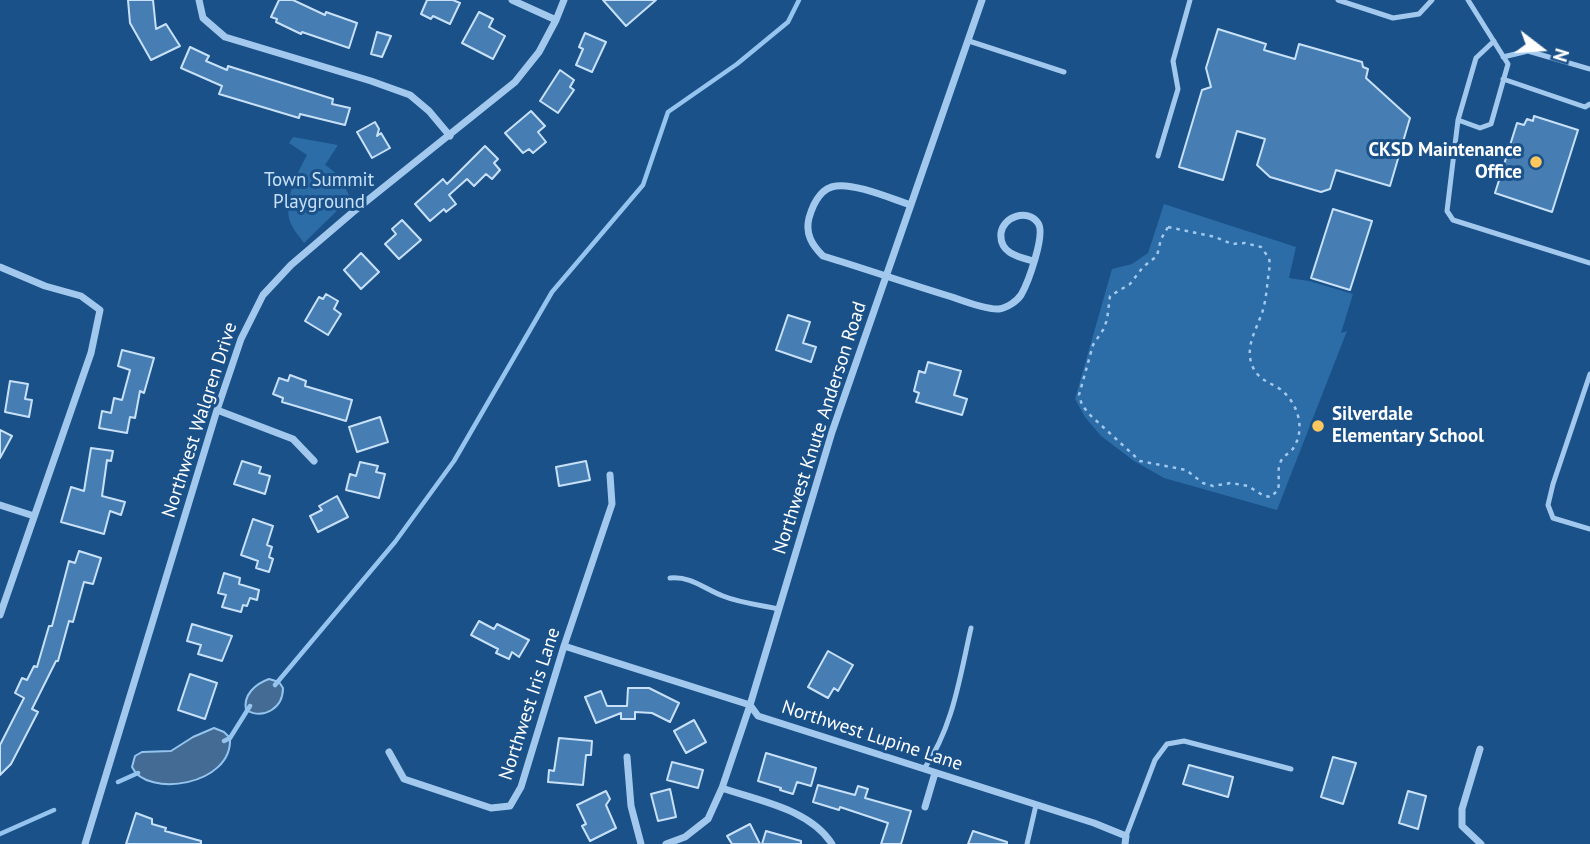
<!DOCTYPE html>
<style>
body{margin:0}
#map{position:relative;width:1590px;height:844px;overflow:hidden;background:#1a5189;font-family:"PT Sans",sans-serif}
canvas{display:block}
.north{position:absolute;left:1506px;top:14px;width:70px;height:70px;-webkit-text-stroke:5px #1a5189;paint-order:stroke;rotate:107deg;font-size:19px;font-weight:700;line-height:28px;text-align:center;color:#fff}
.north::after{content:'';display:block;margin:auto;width:24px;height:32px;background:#fff;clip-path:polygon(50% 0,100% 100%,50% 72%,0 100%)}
</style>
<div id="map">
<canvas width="1590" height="844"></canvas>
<div class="north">N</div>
</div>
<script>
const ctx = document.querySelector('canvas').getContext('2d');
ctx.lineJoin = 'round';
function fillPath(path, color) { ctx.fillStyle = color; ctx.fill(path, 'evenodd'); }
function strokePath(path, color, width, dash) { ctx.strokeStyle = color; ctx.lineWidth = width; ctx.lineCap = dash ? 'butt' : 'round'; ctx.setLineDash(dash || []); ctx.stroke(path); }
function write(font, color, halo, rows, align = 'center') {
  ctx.font = font + ' "PT Sans",sans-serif'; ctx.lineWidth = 6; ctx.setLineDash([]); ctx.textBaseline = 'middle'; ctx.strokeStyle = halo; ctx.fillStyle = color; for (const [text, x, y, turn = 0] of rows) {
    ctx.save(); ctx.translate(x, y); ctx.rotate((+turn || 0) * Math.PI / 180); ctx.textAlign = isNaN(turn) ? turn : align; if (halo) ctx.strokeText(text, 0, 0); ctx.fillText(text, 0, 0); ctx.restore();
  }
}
fillPath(new Path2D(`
 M293 137 338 145 325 165C338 173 344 183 350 198L304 243C300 237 294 231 291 224 282 203 297 174 307 155L289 143Z
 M1164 204 1296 247 1289 278 1309 281 1353 294 1341 333 1347 331 1277 510 1164 478 1134 461 1101 436 1085 417 1075 399 1112 269 1132 264 1148 253Z`), '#2c6ca7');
const water = new Path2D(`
 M269 679 279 682 283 688C283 708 264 720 246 710 243 695 255 684 269 679Z
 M214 728 224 732 230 738C233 786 146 798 132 767L135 756 142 752 171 751 193 737Z`);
fillPath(water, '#436b93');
strokePath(water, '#95c4ef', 2);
strokePath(new Path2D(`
 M275 685 395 542 454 461 552 292 643 185 668 112 737 64 788 22 799 0
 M224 741 230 738 250 706
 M118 782 138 773
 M0 834 54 810`), '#95c4ef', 4.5);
const building = new Path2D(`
 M128 0H153L156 29 166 24 180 46 151 60 130 23Z
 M279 0H293L325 15 326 12 357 23 349 48 302 32 301 34 276 22 277 19 271 17Z
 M427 0H453L460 3 450 24 433 16 431 19 421 14Z
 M603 0H656L626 26Z
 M479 12 493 19 489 27 505 36 493 59 462 43Z
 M1218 29 1266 44 1264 50 1295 59 1299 44 1362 62 1363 67 1368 69 1366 78 1410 118 1390 186 1336 170 1330 189 1321 192 1270 177 1257 165 1265 139 1237 131 1223 180 1179 167 1202 90 1211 87 1206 68Z
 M377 32 391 36 382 57 371 54Z
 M585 33 606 42 592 72 576 65 583 49 579 47Z
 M190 47 209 56 206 61 227 70 228 66 333 99 332 104 350 108 345 125 300 114 299 118 219 94 222 86 181 68Z
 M560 70 574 80 570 87 574 90 558 113 540 101Z
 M531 111 545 126 538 132 546 142 533 153 529 149 523 153 505 133Z
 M1534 116 1578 130 1552 212 1495 193 1517 123 1524 125 1527 119 1533 121Z
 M375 122 379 129 377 136 381 133 390 148 372 158 357 132Z
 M485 146 498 159 494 163 500 170 492 179 486 174 474 186 467 179 449 195 456 204 446 212 444 209 430 221 415 204 443 179 447 184Z
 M1333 209 1372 221 1350 290 1311 278Z
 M402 220 421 240 399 259 385 244 396 234 392 229Z
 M361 253 379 272 361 289 344 270Z
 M326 294 338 301 334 309 341 314 328 335 305 321 319 297 323 299Z
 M788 315 810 322 803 343 816 347 811 362 776 350Z
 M122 350 154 358 144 393 140 391 135 418 130 417 127 433 99 428 102 411 111 413 114 398 122 400 130 370 118 366Z
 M928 362 961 371 954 395 967 399 962 415 916 402 919 393 914 391 919 371 925 373Z
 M290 375 306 381 305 386 352 400 346 421 282 402 283 398 273 394 279 378 288 381Z
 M10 381 28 384 25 399 32 400 29 417 5 412Z
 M380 417 388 442 357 452 349 427Z
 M0 430 12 436 0 458Z
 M91 448 113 451 111 461 107 460 102 496 125 502 121 515 110 511 104 534 61 522 71 487 84 491Z
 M242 461 261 467 259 473 270 476 265 494 234 484Z
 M586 461 590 480 559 486 556 467Z
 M360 462 378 466 376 472 385 474 379 498 346 490 350 474 356 476Z
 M337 496 348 517 318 532 310 516 322 510 319 506Z
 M253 519 273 526 267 545 272 547 269 557 273 559 269 572 256 568 258 561 241 555Z
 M79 551 101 558 93 584 84 582 73 622 69 621 58 661H56L32 709 38 712 11 764 0 775V745L24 698 15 693 22 678 27 680 34 666 37 667 49 626H52L69 561 75 563Z
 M224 573 240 578 239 584 259 590 257 600 250 598 247 606 243 605 241 612 222 607 226 595 218 593Z
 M479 621 494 629 497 624 529 640 519 657 512 652 509 659 496 653 498 649 471 635Z
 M192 624 232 636 222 661 198 654 201 645 187 641Z
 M828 651 853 665 838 691 834 688 828 698 808 687Z
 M190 674 217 683 205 719 178 710Z
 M628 688H649L679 703 670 722 652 713 635 712V719H621V713L596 723 585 697 601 691 607 706H627Z
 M694 720 706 742 686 753 674 731Z
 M559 738 592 741 591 755H586L583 785 548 782 549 770 554 771Z
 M766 753 816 768 811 786 797 782 793 794 780 790 781 788 758 781Z
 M1333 757 1356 763 1343 804 1321 797Z
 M672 762 703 770 698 788 667 780Z
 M1189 765 1233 777 1228 797 1183 784Z
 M818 785 855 795 858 786 868 789 865 798 911 811 901 844H881L888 823 840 807 839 810 813 802Z
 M670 789 676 817 658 821 651 794Z
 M606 791 610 799 606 805 616 828 590 841 582 826 586 824 577 805Z
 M1408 791 1426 796 1418 829 1399 823Z
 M136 813 152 819V824L166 828 165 831 201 841V844H126Z
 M750 824 760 844H732L727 836Z
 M766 831 801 841V844H762Z
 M973 831 1007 842V844H968Z`);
fillPath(building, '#467eb3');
strokePath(building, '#c8e1f9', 2);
strokePath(new Path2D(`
 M1168 227 1215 237 1232 244 1245 243 1261 247 1269 258 1270 265C1267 280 1267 299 1262 313 1256 330 1245 347 1252 365 1257 379 1269 382 1280 389 1297 402 1306 427 1294 447 1291 453 1283 455 1280 463 1277 471 1280 481 1278 490L1271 497 1264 496 1248 486 1231 483 1213 486 1203 483 1186 470 1140 461 1089 414 1082 405 1079 395 1093 345 1103 330 1107 320 1110 296 1130 284 1143 267 1157 256 1161 239Z`), '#a2c9ed', 2.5, [3.5, 5]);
strokePath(new Path2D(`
 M1338 0 1393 18 1419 14 1432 0
 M1468 0 1508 64 1491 124 1480 128 1458 120 1476 58 1494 41
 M969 41 1064 72
 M1503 57 1528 51 1590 69
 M1503 79 1585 107 1590 104
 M1458 120 1447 211 1453 220 1590 263
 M1158 156 1178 89 1173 61 1190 0
 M1590 374 1553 484 1548 505 1553 518 1590 529
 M670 578C692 576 704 589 723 596 740 603 761 605 779 609
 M924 769C953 728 960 676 971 628
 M1126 836 1155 760 1167 744 1184 741 1291 769
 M1027 844 1036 805`), '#a2c9ed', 5);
strokePath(new Path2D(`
 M199 0 203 18 225 37 371 81 410 95 429 111 450 136
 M512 0 556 20
 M911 205C892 199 855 183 836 186 820 188 813 204 809 218 805 234 812 245 823 256 866 269 909 284 952 297 963 301 987 310 999 309 1007 308 1017 301 1021 295 1028 283 1046 234 1038 223 1027 208 1003 217 1001 233 999 253 1018 257 1033 261
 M0 267 45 286 81 296 100 310 91 353 0 615
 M217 410 293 439 314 461
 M0 505 34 516
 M564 646 750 705 758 716 1094 823 1126 836 1125 844
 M1480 749 1462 809V826L1481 844
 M389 752 404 779 491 808 510 806 521 787 564 646 612 504 610 475
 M627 757 631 806 641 844
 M722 788C759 801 810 809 832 844
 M925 807 935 773
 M85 844 217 410 241 339 263 295 291 265 353 212 515 82 539 52 556 20 564 0
 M666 844 685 837 708 819 722 788 750 705 832 432 982 0`), '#a2c9ed', 7);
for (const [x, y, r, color] of [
 [1536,162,7,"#ffc75e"],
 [1318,426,7,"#ffc75e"]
]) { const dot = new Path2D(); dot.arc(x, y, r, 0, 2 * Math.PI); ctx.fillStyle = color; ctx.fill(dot); strokePath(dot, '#1a5189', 2.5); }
write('bold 19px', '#fff', '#1a5189', [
 ["CKSD Maintenance",1522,151],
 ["Office",1522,173],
 ["Silverdale",1332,415,"left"],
 ["Elementary School",1332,437,"left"]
], 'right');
write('19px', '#c8e1f9', '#1a5189', [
 ["Town Summit",319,181],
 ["Playground",319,203]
]);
write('19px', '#fff', '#1a5189', [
 ["Northwest Walgren Drive",200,420,-72],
 ["Northwest Knute Anderson Road",820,428,-72],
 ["Northwest Iris Lane",530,704,-72],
 ["Northwest Lupine Lane",872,736,18]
]);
</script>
